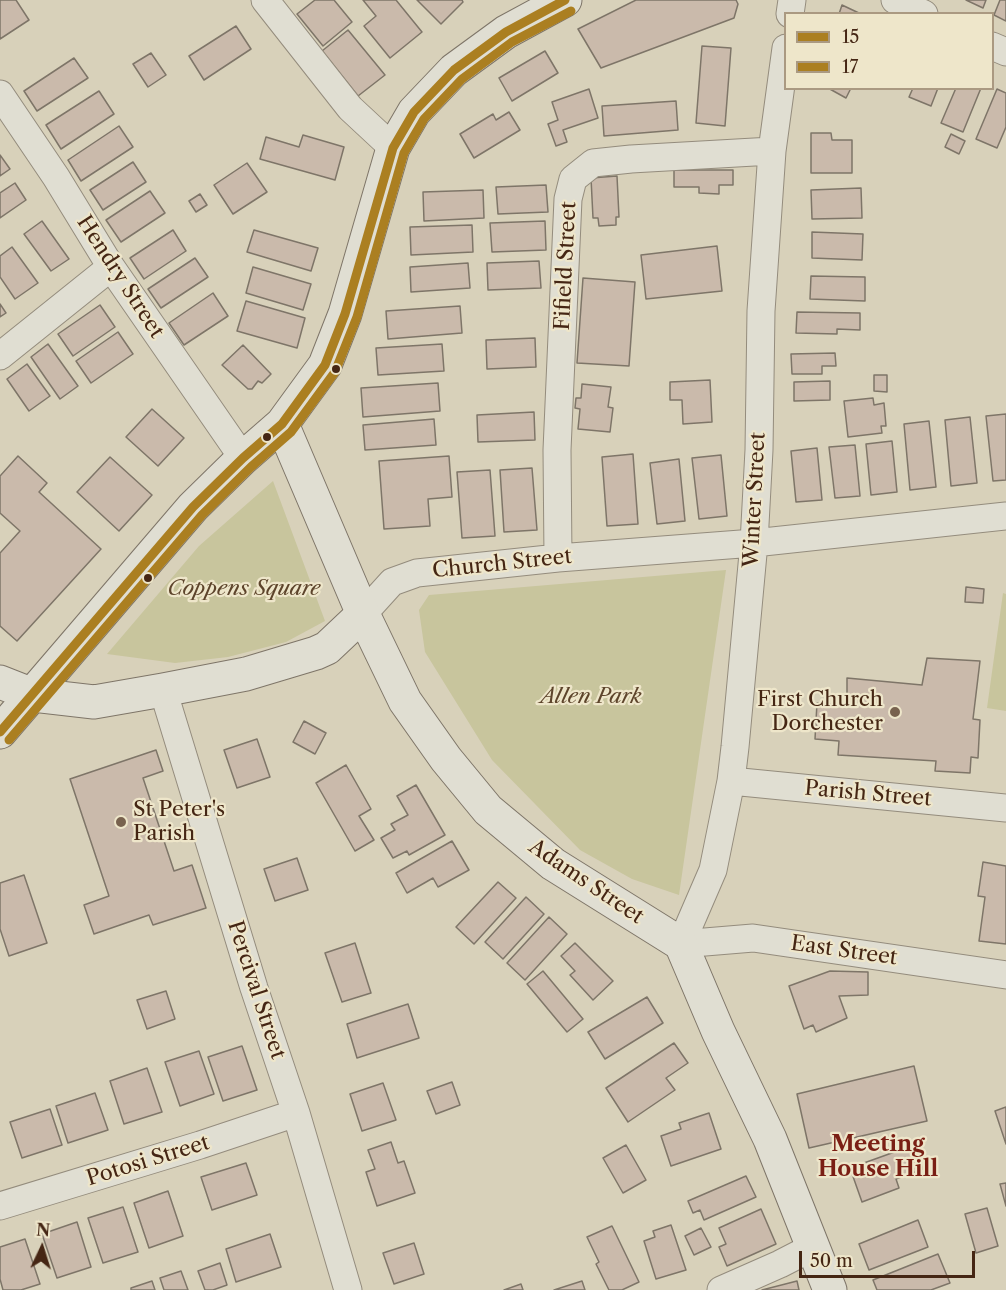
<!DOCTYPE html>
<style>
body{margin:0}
#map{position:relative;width:1006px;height:1290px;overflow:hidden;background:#d8d1ba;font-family:"Libre Caslon Text",serif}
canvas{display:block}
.legend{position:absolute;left:784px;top:12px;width:210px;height:78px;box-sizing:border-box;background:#eee6ca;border:2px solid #aa9981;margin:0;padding:8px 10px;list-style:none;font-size:18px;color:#452614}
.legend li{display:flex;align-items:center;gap:12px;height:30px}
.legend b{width:30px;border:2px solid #aa9981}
.north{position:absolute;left:12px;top:1218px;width:60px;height:60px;-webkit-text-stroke:4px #eee6ca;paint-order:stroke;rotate:4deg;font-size:16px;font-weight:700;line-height:24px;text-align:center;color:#452614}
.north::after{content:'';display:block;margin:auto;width:21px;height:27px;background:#452614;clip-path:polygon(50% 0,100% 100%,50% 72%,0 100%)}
.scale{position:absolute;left:799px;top:1251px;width:176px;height:27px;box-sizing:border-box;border:3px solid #452614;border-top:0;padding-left:8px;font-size:18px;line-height:21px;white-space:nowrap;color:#452614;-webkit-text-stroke:4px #eee6ca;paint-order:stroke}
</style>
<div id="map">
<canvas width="1006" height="1290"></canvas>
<ul class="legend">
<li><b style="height:8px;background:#ab7f21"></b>15</li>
<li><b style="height:8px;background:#ab7f21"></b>17</li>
</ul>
<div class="north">N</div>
<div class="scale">50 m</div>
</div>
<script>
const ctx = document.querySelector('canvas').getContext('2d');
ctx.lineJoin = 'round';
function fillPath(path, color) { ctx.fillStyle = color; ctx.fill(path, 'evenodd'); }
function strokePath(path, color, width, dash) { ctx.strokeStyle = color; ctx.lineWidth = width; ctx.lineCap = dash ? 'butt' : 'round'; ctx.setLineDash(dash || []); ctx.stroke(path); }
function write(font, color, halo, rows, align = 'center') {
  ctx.font = font + ' "Libre Caslon Text",serif'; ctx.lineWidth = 4.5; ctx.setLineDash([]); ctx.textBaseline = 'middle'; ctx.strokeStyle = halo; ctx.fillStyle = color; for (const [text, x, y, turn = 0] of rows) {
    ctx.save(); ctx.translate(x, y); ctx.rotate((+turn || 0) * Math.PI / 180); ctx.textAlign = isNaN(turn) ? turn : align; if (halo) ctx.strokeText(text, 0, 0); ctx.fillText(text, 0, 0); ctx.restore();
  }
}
fillPath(new Path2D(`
 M273 481 325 621 286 642 228 657 175 663 107 654 199 546Z
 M726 570 679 895 632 879 580 850 492 760 425 652 419 610 429 595Z
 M1003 593 1006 594V711L987 708Z`), '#c8c59d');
const building = new Path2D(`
 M0 0H16L29 20 0 39Z
 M315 0H334L352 22 323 46 297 14Z
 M363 0H396L422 32 390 58 364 26 376 16Z
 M417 0H462L463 2 441 24Z
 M636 0H736L738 4 734 18 601 68 578 29Z
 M966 0H986L983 8Z
 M1000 0H1006V21L994 15Z
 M842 5 861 14H839Z
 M236 26 251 49 204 80 189 56Z
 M348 30 385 75 358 96 322 51Z
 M702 46 731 48 725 126 696 123Z
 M545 51 558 73 512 101 499 78Z
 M151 53 166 75 148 87 133 64Z
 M74 58 88 78 37 111 24 91Z
 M828 88H851L846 98Z
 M913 88H938L931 106 909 97Z
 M956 88H981L963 132 941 123Z
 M589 89 598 118 563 130 567 142 556 146 548 124 558 120 552 102Z
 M997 89 1006 93V127L997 148 976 139Z
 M99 91 114 114 61 149 46 125Z
 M676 101 678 130 604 136 602 106Z
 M509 112 520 130 474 158 460 134 493 114 496 120Z
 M119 126 133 147 81 181 68 160Z
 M811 133H831L832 140H852V173H811Z
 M951 134 965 141 959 154 945 147Z
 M303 135 344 147 335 180 260 159 266 137 299 147Z
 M0 155 10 169 0 176Z
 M133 162 146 182 103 210 90 190Z
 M247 163 267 192 233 214 214 185Z
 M674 170H733V185H719V194L699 193V187H674Z
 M617 176 619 217H616V225L599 226 598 218H593L591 178Z
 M15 183 26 200 0 218V193Z
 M546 185 548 212 498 214 496 187Z
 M861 188 862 218 812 219 811 190Z
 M483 190 484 218 424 221 423 192Z
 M150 191 165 213 121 242 106 220Z
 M200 194 207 205 196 212 189 201Z
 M42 221 69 259 51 271 24 234Z
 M545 221 546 250 492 252 490 223Z
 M472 225 473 252 411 255 410 227Z
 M173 230 186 251 144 279 130 258Z
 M254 230 318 248 311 271 247 252Z
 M812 232 863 234 862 260 812 258Z
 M717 246 722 291 646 299 641 255Z
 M12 247 38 283 15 299 0 277V256Z
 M195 258 208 277 161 308 148 289Z
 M539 261 541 288 488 290 487 263Z
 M468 263 470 288 411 292 410 267Z
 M253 267 311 284 303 310 246 293Z
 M811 276 865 277V301L810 299Z
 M583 278 635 282 629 366 577 363Z
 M213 293 228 316 184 345 169 323Z
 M246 301 305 318 297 348 237 331Z
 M0 304 6 313 0 317Z
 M100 305 115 327 73 356 58 334Z
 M460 306 462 333 388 339 386 311Z
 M797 312 860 313V330L837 329V334L796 333Z
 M118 332 133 354 91 383 76 361Z
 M535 338 536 367 487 369 486 340Z
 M48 344 78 386 60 399 31 357Z
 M442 344 444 371 378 375 376 348Z
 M243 345 271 374 262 383 258 381 252 389H248L222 365Z
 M835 353 836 366H822V374H792L791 354Z
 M27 364 50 396 29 411 7 379Z
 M874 375H887V392L874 391Z
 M710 380 712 422 683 424 682 400H670V382Z
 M830 381V400L794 401V382Z
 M438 383 440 411 363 417 361 388Z
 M582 384 611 387 608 407 613 408 610 432 578 429 580 409 575 408 576 398H581Z
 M873 398 874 405 884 403 886 426H881L882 433 848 437 844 401Z
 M152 409 184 438 158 466 126 437Z
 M534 412 535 440 478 442 477 415Z
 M1006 414V480L993 481 986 416Z
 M970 417 977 483 951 486 945 420Z
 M434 419 436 445 365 450 363 425Z
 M929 421 936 487 910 490 904 424Z
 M892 441 897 492 871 495 866 444Z
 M855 445 860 496 835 498 829 447Z
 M817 448 822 500 796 502 791 451Z
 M633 454 638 524 607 526 602 457Z
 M721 455 727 516 699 519 692 458Z
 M18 456 47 483 39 492 101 549 17 641 0 626V553L20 531 0 513V476Z
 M449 456 452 497 428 499 430 526 384 529 379 461Z
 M110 457 152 495 119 531 77 492Z
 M679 459 685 521 657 524 650 463Z
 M532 468 537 530 504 532 500 470Z
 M490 470 495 536 462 538 457 472Z
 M966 587 984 589 983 603 965 602Z
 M927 658 980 661 973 719 980 720 978 758 971 757 970 773 935 771 936 761 838 755 839 741 815 739 817 703 847 705V678L922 685Z
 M304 721 326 733 315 754 293 742Z
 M257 739 270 777 237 788 224 750Z
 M156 750 163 771 143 778 174 871 192 865 206 908 153 925 149 915 94 934 84 905 109 896 70 779Z
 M346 765 371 809 359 816 374 840 355 851 316 783Z
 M416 785 445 835 409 855 407 851 393 858 381 838 395 830 391 824 408 815 397 796Z
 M452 841 469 870 438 887 433 878 407 893 396 873Z
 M297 858 308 890 275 901 264 869Z
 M983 862 1006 866V944L979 941 985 897 978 896Z
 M24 875 47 943 9 956 0 929V883Z
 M498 882 516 898 474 944 456 927Z
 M526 897 544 914 503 959 485 942Z
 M549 917 567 934 525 980 507 963Z
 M355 943 371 993 342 1002 325 953Z
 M575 943 613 981 593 1000 570 975 575 971 561 956Z
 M543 971 583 1019 567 1032 527 984Z
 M830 971 868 972V995L839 996 847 1018 816 1032 813 1025 804 1029 789 986Z
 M166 991 175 1019 147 1029 137 1000Z
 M647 997 663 1023 605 1059 588 1032Z
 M408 1004 419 1038 357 1058 347 1024Z
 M674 1043 688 1063 666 1078 675 1090 628 1122 606 1088Z
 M242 1046 257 1090 223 1101 208 1057Z
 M199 1051 214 1094 180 1106 165 1062Z
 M914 1066 927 1121 809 1148 797 1094Z
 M147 1068 162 1112 124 1124 110 1081Z
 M452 1082 460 1105 436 1114 427 1091Z
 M383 1083 396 1120 362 1131 350 1094Z
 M95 1093 108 1130 68 1143 56 1106Z
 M1006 1107V1144L995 1111Z
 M50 1109 62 1145 22 1158 10 1122Z
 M709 1113 721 1149 671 1166 661 1136 681 1129 679 1123Z
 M391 1142 398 1163 404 1161 415 1193 377 1206 366 1172 375 1169 368 1150Z
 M626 1145 646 1180 623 1193 603 1158Z
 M914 1145 923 1169 896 1179 899 1188 862 1202 850 1168Z
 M246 1163 257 1195 212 1210 201 1177Z
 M746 1176 756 1197 704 1220 700 1210 693 1213 688 1201Z
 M1006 1183V1206L1000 1184Z
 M168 1191 183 1236 149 1248 134 1203Z
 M123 1207 138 1252 103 1263 88 1218Z
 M987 1208 998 1246 976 1253 965 1214Z
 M761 1209 776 1244 727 1266 719 1247 726 1244 719 1228Z
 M918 1220 928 1247 869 1270 859 1244Z
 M77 1222 91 1267 57 1278 42 1234Z
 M671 1225 686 1270 656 1279 644 1241 655 1237 653 1231Z
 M612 1226 639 1282 622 1290H609L596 1264 599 1262 587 1237Z
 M701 1228 711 1247 694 1255 685 1236Z
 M270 1234 281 1267 236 1282 226 1249Z
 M25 1239 40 1284 21 1290H3L0 1279V1247Z
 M414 1243 424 1274 394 1284 383 1253Z
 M938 1254 950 1283 931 1290H877L873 1280Z
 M220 1263 227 1285 213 1290H205L198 1271Z
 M181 1271 188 1290H164L160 1278Z
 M152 1281 155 1290H131V1288Z
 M582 1281 585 1290H554Z
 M797 1281 799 1290H762Z
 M521 1284 523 1290H504Z`);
fillPath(building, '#cabaab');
strokePath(building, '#7e7568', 1.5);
const street = new Path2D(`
 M265 0 350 108 393 148
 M895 0 924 14
 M790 14 792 0
 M992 46 1006 52
 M786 48 772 151 761 311 759 450 754 543 735 747 731 781 713 870 681 944 753 938 1006 975
 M0 94 56 177 111 267 243 458
 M0 356 111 267
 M558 558 557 450 568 199 573 179 593 163 631 159 772 151
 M363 614 392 582 417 573 558 558 754 543 1006 516
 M163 690 254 988 296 1113 348 1290
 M731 781 1006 808
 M0 1206 200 1145 296 1113
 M721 1290 780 1264 813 1247`);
const secondary = new Path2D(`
 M282 424 363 614 405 701 446 759 488 810 553 864 681 944 718 1031 770 1139 830 1290
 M0 682 33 695 94 702 163 690 246 674 316 653 327 648 363 614
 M0 732 193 507 243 458 282 424 325 365 345 314 393 148 414 112 454 70 506 32 565 0`);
strokePath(street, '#948c7d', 29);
strokePath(secondary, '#7e7568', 35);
strokePath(street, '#e0ded2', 27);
strokePath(secondary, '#e0ded2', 33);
strokePath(new Path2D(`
 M0 732 193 507 243 458 282 424 325 365 345 314 393 148 414 112 454 70 506 32 565 0`), '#ab7f21', 9);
strokePath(new Path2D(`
 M9 740 202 515 251 467 291 432 335 372 357 317 404 153 424 119 462 79 512 42 571 11`), '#ab7f21', 9);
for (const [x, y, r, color] of [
 [336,369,5,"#452614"],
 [267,437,5,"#452614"],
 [148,578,5,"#452614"],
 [895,712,6,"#78624e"],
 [121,822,6,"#78624e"]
]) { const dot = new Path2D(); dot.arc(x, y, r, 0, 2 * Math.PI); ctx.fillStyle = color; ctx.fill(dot); strokePath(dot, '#eee6ca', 2); }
write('21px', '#452614', '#eee6ca', [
 ["Fifield Street",566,266,-87],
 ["Hendry Street",120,277,57],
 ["Winter Street",755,500,-87],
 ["Church Street",502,564,-6],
 ["Parish Street",868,794,5],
 ["Adams Street",586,882,34],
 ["East Street",844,951,8],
 ["Percival Street",256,990,72],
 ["Potosi Street",148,1161,-17]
]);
write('italic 21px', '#5d442b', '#eee6ca', [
 ["Coppens Square",244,589],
 ["Allen Park",591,697]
]);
write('21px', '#452614', '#eee6ca', [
 ["First Church",883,700],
 ["Dorchester",883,724],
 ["St Peter's",133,810,"left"],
 ["Parish",133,834,"left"]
], 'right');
write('bold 22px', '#7a1f14', '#eee6ca', [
 ["Meeting",878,1145],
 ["House Hill",878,1170]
]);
</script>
